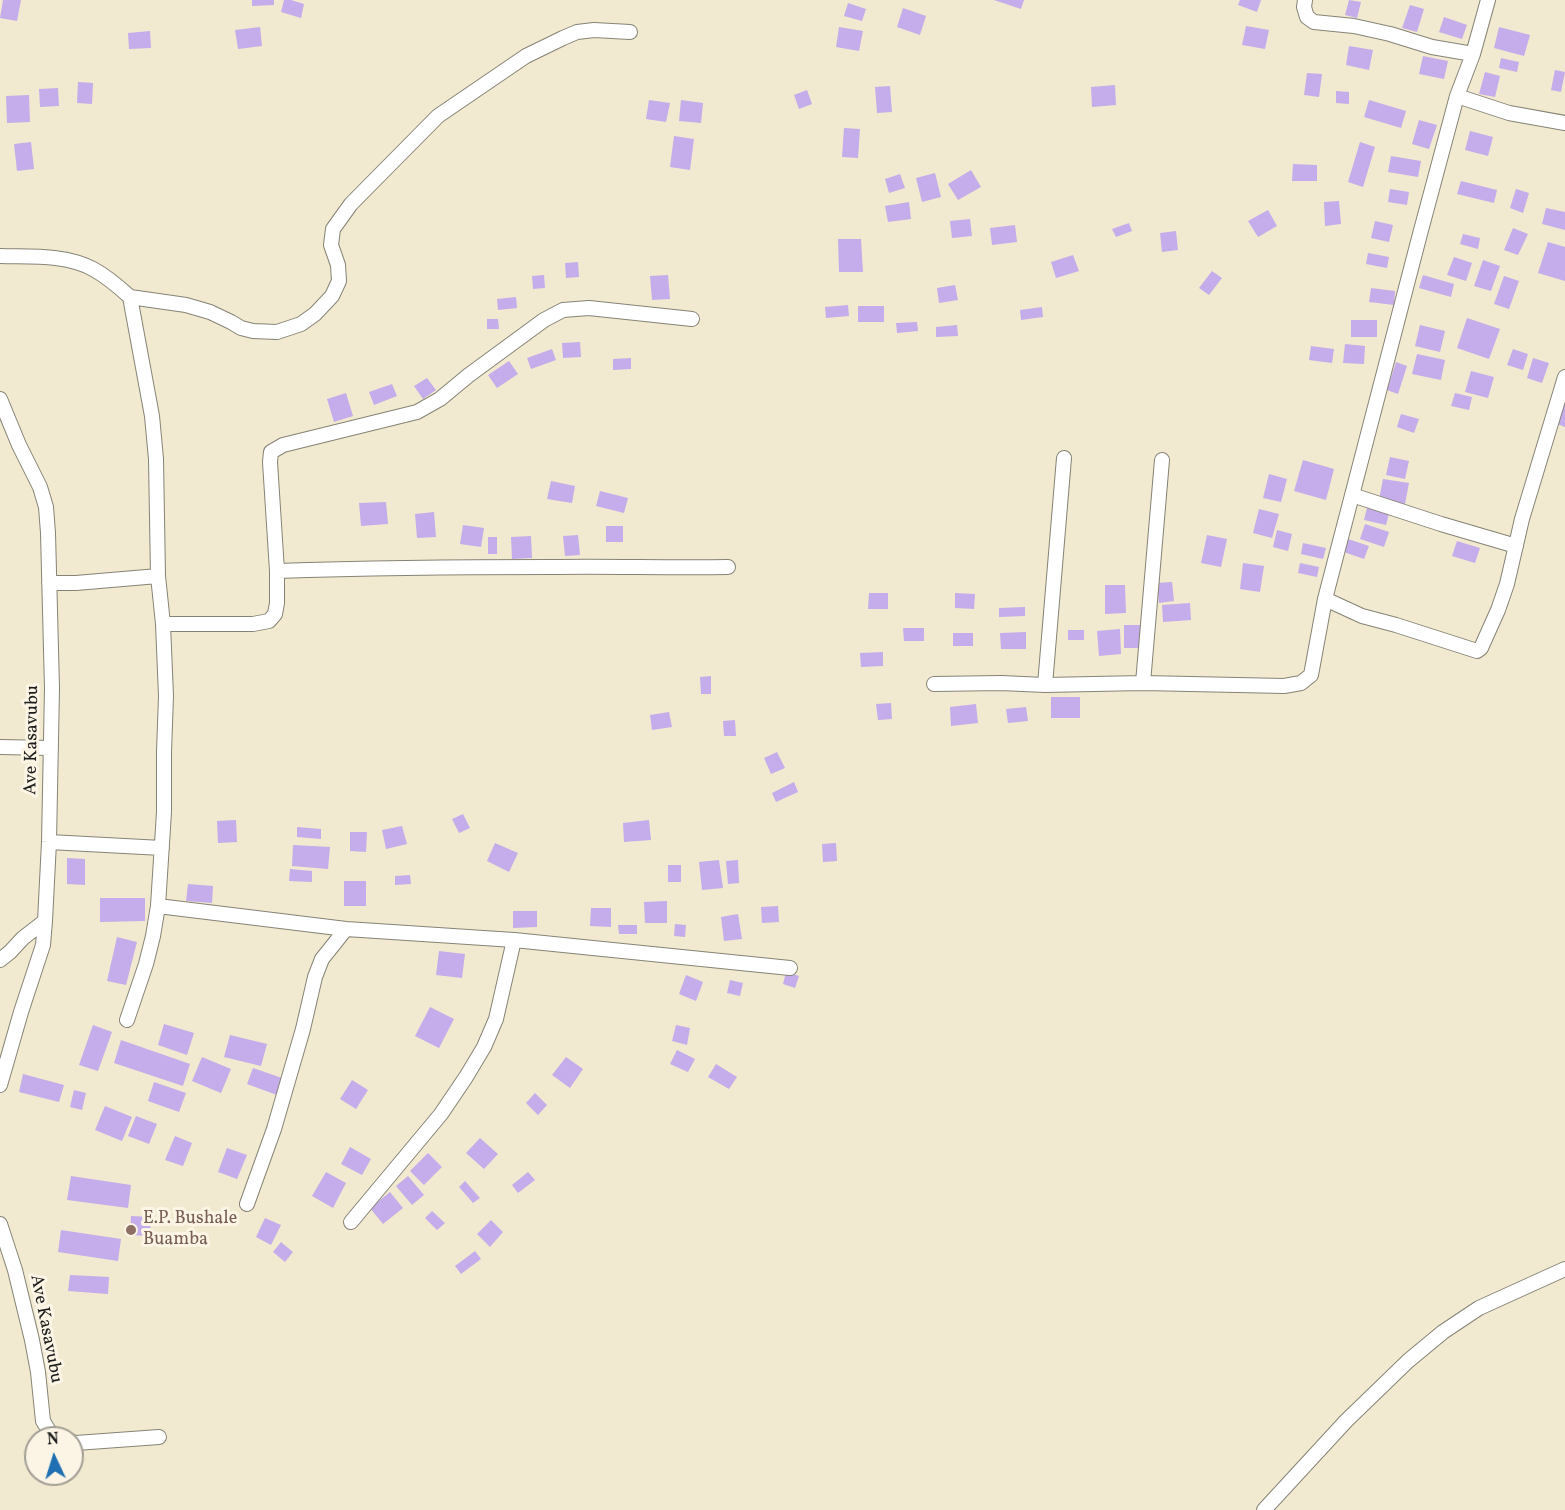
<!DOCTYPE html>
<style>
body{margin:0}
#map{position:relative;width:1565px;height:1510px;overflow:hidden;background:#f1ead0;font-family:Vollkorn,serif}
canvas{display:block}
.north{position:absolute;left:24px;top:1426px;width:60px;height:60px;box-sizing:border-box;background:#fcf5e5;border:2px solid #a29e95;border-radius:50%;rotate:356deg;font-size:16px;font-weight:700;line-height:24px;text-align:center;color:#1c1c1c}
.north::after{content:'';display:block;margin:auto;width:21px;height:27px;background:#1f6fb2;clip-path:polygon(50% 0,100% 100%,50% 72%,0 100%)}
</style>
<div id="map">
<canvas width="1565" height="1510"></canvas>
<div class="north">N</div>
</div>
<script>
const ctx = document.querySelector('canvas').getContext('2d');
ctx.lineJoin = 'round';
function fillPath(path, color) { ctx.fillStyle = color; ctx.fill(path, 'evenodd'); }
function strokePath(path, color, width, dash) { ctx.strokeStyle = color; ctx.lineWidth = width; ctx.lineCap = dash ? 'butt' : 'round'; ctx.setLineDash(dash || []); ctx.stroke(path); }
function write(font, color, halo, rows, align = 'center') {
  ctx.font = font + ' Vollkorn,serif'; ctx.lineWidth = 6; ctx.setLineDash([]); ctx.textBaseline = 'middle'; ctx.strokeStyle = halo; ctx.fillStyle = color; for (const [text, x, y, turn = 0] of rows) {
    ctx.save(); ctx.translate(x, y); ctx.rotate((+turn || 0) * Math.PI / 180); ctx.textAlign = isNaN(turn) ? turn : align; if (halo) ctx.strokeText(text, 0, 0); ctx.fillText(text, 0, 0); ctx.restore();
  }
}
fillPath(new Path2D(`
 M3 0H21L17 21 0 18Z
 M252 0H274V5L252 6Z
 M284 0H291L304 4 301 18 281 12Z
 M994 0H1024L1021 9Z
 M1240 0H1261L1257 12 1238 5Z
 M1349 0 1361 2 1357 18 1345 15Z
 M848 3 866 9 862 21 844 16Z
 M1410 5 1424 9 1417 32 1402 28Z
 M903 8 926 16 920 35 897 27Z
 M1444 17 1467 25 1462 39 1439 32Z
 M1246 26 1269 30 1265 49 1242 45Z
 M260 27 262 46 238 49 235 30Z
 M839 27 863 31 859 51 836 47Z
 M1499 27 1530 35 1524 56 1494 48Z
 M150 31 151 48 129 49 128 33Z
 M1349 46 1373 50 1369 70 1346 65Z
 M1423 56 1448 61 1444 79 1419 74Z
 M1501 58 1519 62 1517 72 1499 68Z
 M1555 70 1565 72 1561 92 1551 90Z
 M1485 72 1500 76 1495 97 1479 94Z
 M1307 73 1322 74 1319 97 1304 95Z
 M78 82 93 83 92 104 77 103Z
 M1115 85 1116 105 1092 107 1091 87Z
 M890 86 892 112 877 113 875 87Z
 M58 88 59 106 40 107 39 89Z
 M807 90 812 104 799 109 794 95Z
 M1336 91 1349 92V104L1336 103Z
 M29 95 30 122 7 123 6 96Z
 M649 100 670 103 666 122 646 119Z
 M681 100 703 103 701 123 679 121Z
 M1369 100 1406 111 1401 128 1364 117Z
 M1419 120 1437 125 1429 149 1412 144Z
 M844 128 860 129 858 158 842 157Z
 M1470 131 1493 137 1488 156 1465 150Z
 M674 136 694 139 690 170 670 167Z
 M31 142 34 169 17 171 14 144Z
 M1360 142 1375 147 1363 187 1348 182Z
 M1391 156 1421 161 1418 177 1388 172Z
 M1293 164 1317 165V181H1292Z
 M971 170 981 187 958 200 948 184Z
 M935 173 941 197 922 202 916 178Z
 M900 174 905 188 889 193 885 179Z
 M1461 181 1497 190 1494 203 1457 194Z
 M1390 189 1409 192 1407 205 1388 202Z
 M1516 189 1529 193 1523 213 1510 208Z
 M1339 201 1341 224 1325 226 1324 202Z
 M909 202 911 219 888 222 885 206Z
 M1546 208 1565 212V230L1542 224Z
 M1268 210 1277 226 1258 237 1248 221Z
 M970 219 972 236 952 238 950 221Z
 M1375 221 1393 225 1389 242 1371 238Z
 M1129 223 1132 231 1116 237 1112 229Z
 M1015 225 1017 242 992 245 990 228Z
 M1513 228 1528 234 1518 255 1504 250Z
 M1176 231 1178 250 1162 252 1160 233Z
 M1463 234 1480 238 1478 249 1460 244Z
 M838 239H861L863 272H839Z
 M1548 242 1565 247V281L1538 273Z
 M1368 253 1389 257 1387 268 1366 264Z
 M1073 255 1079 271 1056 278 1051 262Z
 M1454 257 1472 263 1466 281 1447 275Z
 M1483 260 1500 266 1491 291 1474 286Z
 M578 262 579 277 566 278 565 263Z
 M1212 271 1222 278 1209 295 1199 288Z
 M544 275 545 288 533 289 532 276Z
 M668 275 670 299 652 300 650 276Z
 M1423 275 1454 284 1451 297 1419 288Z
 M1504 276 1519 281 1509 309 1494 304Z
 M955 285 958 300 939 303 937 288Z
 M1371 288 1395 291 1394 305 1369 302Z
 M516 297 517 308 498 310 497 299Z
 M848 305 849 316 826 318 825 307Z
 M858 306H884V322H858Z
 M1042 307 1043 317 1021 320 1020 310Z
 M1467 318 1500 329 1489 359 1457 348Z
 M487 319H498L499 329H487Z
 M1351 320H1377V337H1351Z
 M917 322 918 331 897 333 896 323Z
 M957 325 958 336 936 337V327Z
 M1420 325 1445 331 1440 352 1415 346Z
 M580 342 581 357 563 358 562 343Z
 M1345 344 1365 346 1364 364 1343 363Z
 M1311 346 1334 349 1332 363 1309 360Z
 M552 349 556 360 531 369 527 358Z
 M1513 349 1528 354 1523 370 1507 365Z
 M1417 354 1445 360 1441 380 1412 374Z
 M631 358V369L613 370V359Z
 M1533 358 1549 363 1542 383 1527 378Z
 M509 361 518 374 497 388 488 375Z
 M1396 362 1407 366 1398 394 1387 390Z
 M1471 371 1494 377 1488 398 1465 392Z
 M427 378 436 390 423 399 414 386Z
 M392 384 397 396 374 405 369 392Z
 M346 393 353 416 334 422 327 399Z
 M1455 393 1472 397 1469 410 1451 406Z
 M1565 401V427L1557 424Z
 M1401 414 1419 419 1414 433 1397 427Z
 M1390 457 1409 461 1405 479 1386 475Z
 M1303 460 1334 469 1326 500 1294 491Z
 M1269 474 1287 479 1281 502 1263 498Z
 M1383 479 1409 483 1405 504 1379 500Z
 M551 481 575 486 572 503 547 499Z
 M600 491 628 498 624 513 596 506Z
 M386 502 388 524 361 526 359 503Z
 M1367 508 1389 514 1386 525 1364 520Z
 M1259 509 1279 514 1272 538 1253 533Z
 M434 512 436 537 417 538 415 514Z
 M1365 524 1389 532 1384 547 1360 539Z
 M463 525 484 528 481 547 460 544Z
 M606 526H623V542H606Z
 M1277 530 1292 534 1288 551 1273 547Z
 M578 535 580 555 565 556 563 536Z
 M1207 535 1227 539 1221 567 1201 563Z
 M531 536 532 558 512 559 511 537Z
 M488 537H497V554H488Z
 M1345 538 1369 546 1364 559 1341 551Z
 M1457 541 1480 548 1475 563 1452 556Z
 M1303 543 1326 548 1323 559 1301 554Z
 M1243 563 1264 566 1260 592 1240 589Z
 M1300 563 1319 567 1317 577 1298 573Z
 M1172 582 1174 601 1159 603 1157 583Z
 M1105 585H1125L1126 613 1105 614Z
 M869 593H888V609H868Z
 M955 593 975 594 974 609 955 608Z
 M1190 603 1191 620 1163 622 1162 605Z
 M1025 607V616L999 617V608Z
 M1124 625H1142V648H1124Z
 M903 628H924V641H904Z
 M1120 629 1121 654 1099 656 1097 631Z
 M1068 630H1084V640H1068Z
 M1026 632V649H1001L1000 633Z
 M953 633H973V646H953Z
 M883 652V666L861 667 860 653Z
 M711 676V694H701L700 677Z
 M1051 697H1080V718H1051Z
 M891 703 892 719 878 720 876 704Z
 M976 704 978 723 951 726 950 707Z
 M1026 707 1028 721 1008 723 1006 709Z
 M669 712 672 727 652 730 650 715Z
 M735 720 736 736H724L723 721Z
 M777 752 785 768 771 774 764 758Z
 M794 782 798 792 776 802 772 793Z
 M463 814 470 828 459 833 452 819Z
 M236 820 237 842 218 843 217 821Z
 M649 820 651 840 624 842 623 823Z
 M402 826 407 844 386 849 382 830Z
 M297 827 321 829V839L297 837Z
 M350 832H367L366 852 350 851Z
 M495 843 518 853 509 872 487 861Z
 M836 843 837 861 823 862 822 844Z
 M293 845 330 847 328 869 292 866Z
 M67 858 85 859V885L67 884Z
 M719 860 723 888 702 890 699 862Z
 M738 860 739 883 728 884 726 861Z
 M668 865H681V882H668Z
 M290 869 312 871V882L289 881Z
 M410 875 411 884 395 885V876Z
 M344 881H366V906H344Z
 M188 884 213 886 212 903 186 901Z
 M100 898H145V921L100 922Z
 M667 901V923H645L644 902Z
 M778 906 779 922 762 923 761 907Z
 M591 908H611V927L590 926Z
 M513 911H537V927L513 928Z
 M738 914 742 939 724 941 721 917Z
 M675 924 686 925 685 937 674 936Z
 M618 925H637V934H619Z
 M117 937 137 942 126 985 107 981Z
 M439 951 465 954 462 978 436 975Z
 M786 972 799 976 795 988 783 984Z
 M686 975 703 982 696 1001 679 994Z
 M730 980 743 983 740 996 727 993Z
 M430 1007 454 1019 439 1048 415 1036Z
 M164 1024 194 1033 187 1055 158 1045Z
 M93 1025 112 1032 98 1071 79 1065Z
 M676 1025 690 1028 687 1045 672 1041Z
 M230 1035 267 1044 261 1066 224 1057Z
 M121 1040 190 1064 183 1086 114 1063Z
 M677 1050 695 1059 688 1072 670 1064Z
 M202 1057 231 1069 221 1093 192 1081Z
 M566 1057 583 1069 570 1088 552 1075Z
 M716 1064 737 1077 729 1089 708 1077Z
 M253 1068 282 1078 277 1095 247 1084Z
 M23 1074 64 1085 59 1102 19 1092Z
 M352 1080 368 1090 356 1109 340 1099Z
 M154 1082 186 1093 179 1112 148 1101Z
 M74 1090 86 1093 82 1110 70 1107Z
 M535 1093 547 1105 538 1115 526 1103Z
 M105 1106 132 1117 122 1141 95 1130Z
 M136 1116 157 1124 149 1144 128 1136Z
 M175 1136 192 1143 183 1166 165 1160Z
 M480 1138 498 1154 484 1169 466 1153Z
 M350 1147 371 1159 362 1175 341 1164Z
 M227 1148 247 1155 237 1179 218 1172Z
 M428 1153 442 1167 424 1185 410 1171Z
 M326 1172 346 1183 333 1208 312 1196Z
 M528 1172 535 1180 518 1193 512 1185Z
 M71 1176 131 1185 128 1208 67 1200Z
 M408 1176 424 1195 412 1205 396 1186Z
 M465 1181 480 1198 473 1203 459 1187Z
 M390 1192 403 1208 383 1224 370 1208Z
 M432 1211 445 1223 437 1230 425 1218Z
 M131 1216 151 1217 150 1236 130 1235Z
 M265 1218 281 1225 271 1245 256 1237Z
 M491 1220 503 1232 490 1247 477 1234Z
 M61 1230 121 1239 118 1261 58 1252Z
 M281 1242 293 1252 285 1262 273 1252Z
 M475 1251 481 1259 461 1274 455 1266Z
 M70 1275 109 1277 108 1294 68 1291Z`), '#c5acea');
const street = new Path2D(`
 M1305 0 1304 7 1307 17 1314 22 1354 26 1390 34 1432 47 1473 54
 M1457 96 1509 113 1565 123
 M0 256C30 257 65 254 93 269 106 276 119 287 130 297L152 416 156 459 158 576 163 624 166 696 164 752V812L158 906 153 936 146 964 127 1020
 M130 297 186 305 210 312 231 322 241 328 253 331 277 332 301 324 315 314 332 296 339 281 338 265 331 245 333 229 351 204 438 116 526 56 563 38 577 32 594 30 630 32
 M0 399 19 445 40 487 46 507 48 533 52 688 49 842 45 921 43 945 21 1012 0 1085
 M1352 495 1441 524 1516 546
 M277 571C368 568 459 567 550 567 609 566 668 568 728 567
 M49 583H76L158 576
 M1325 599 1362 616 1396 625 1477 651 1481 648 1498 610 1507 584 1522 519 1565 377
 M163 624H253L269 621 275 614 277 603V571L270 462 271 452 283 445 417 412 440 399 469 375 544 320 563 310 589 308 692 319
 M1143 683 1162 460
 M934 684 1001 683 1045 685 1143 683 1284 686 1301 683 1311 675 1325 599 1420 234 1457 96 1473 54 1488 0
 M1045 685 1064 458
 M0 747 51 748
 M49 842 162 848
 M158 906 346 929 514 940 790 968
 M0 960 10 952 23 938 45 921
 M247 1204 274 1129 303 1029 315 977 322 959 346 929
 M351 1222 441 1114 466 1077 484 1047 496 1019 514 940
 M0 1224 15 1270 32 1340 38 1372 43 1421 49 1431 57 1438
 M72 1442 76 1443 159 1437
 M1264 1510 1346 1421 1408 1361 1443 1332 1479 1308 1565 1269`);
strokePath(street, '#868376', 16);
strokePath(street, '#fff', 14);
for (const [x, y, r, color] of [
 [131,1230,6,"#8d6e63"]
]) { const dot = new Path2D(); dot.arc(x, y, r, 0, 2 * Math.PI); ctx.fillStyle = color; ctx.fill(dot); strokePath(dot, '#fcf5e5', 2); }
write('18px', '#1c1c1c', '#fcf5e5', [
 ["Ave Kasavubu",33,740,-89],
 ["Ave Kasavubu",45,1329,79]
]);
write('18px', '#785e54', '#fcf5e5', [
 ["E.P. Bushale",143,1220],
 ["Buamba",143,1241]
], 'left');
</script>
